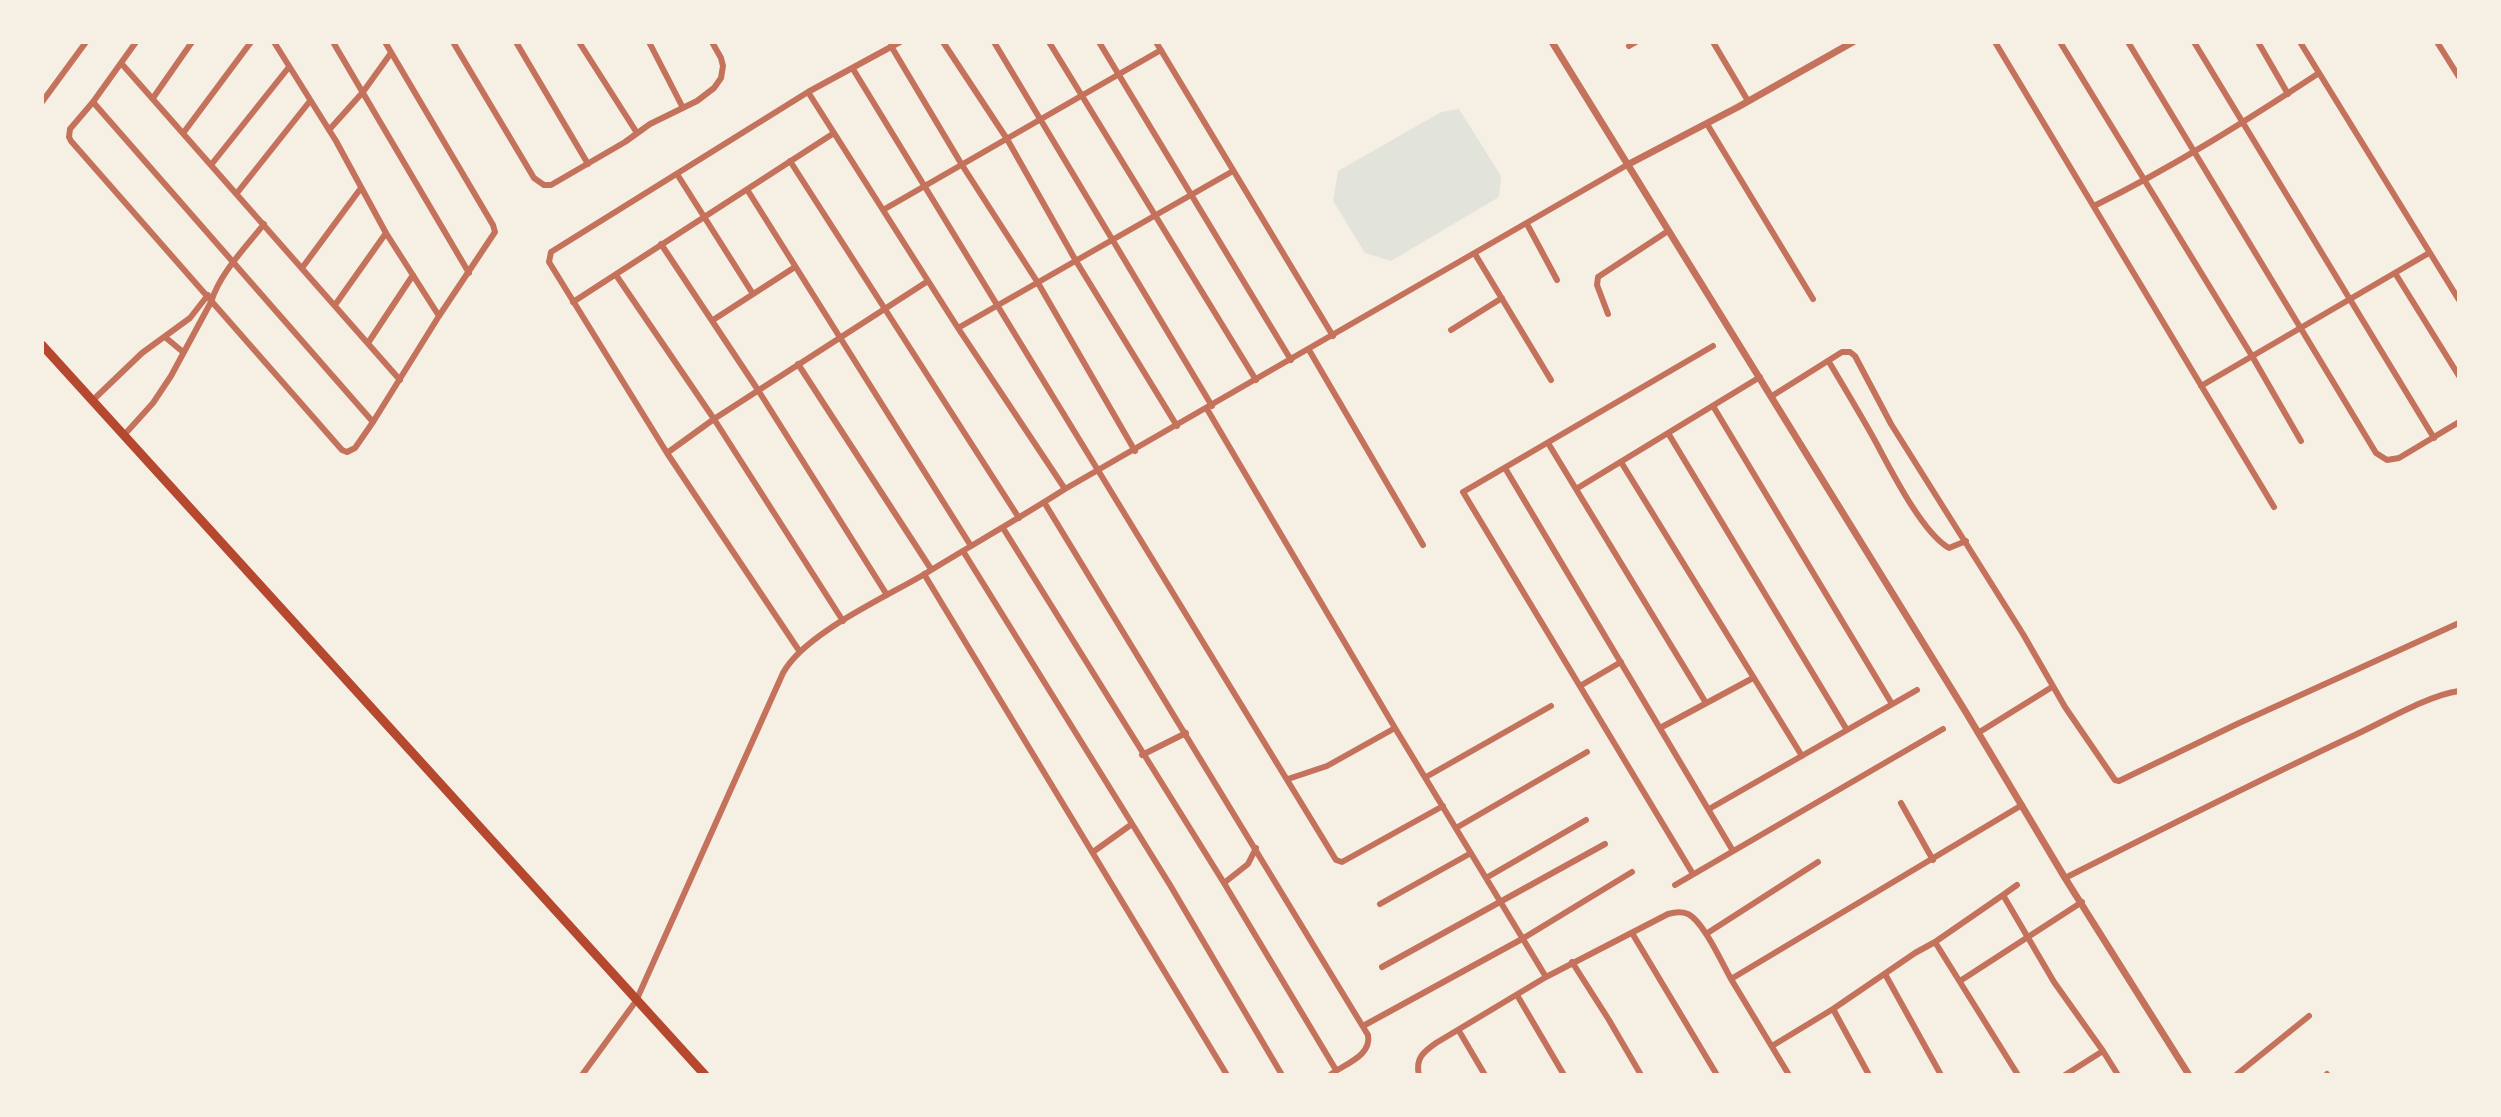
<!DOCTYPE html>
<style>
body{margin:0}
#map{position:relative;width:2501px;height:1117px;overflow:hidden;background:#f6efe4;font-family:Lato,sans-serif}
canvas{display:block}
.frame{position:absolute;inset:0;border:44px solid #f6efe4;pointer-events:none}
</style>
<div id="map">
<canvas width="2501" height="1117"></canvas>
<div class="frame"></div>
</div>
<script>
const ctx = document.querySelector('canvas').getContext('2d');
ctx.lineJoin = 'round';
function fillPath(path, color) { ctx.fillStyle = color; ctx.fill(path, 'evenodd'); }
function strokePath(path, color, width, dash) { ctx.strokeStyle = color; ctx.lineWidth = width; ctx.lineCap = dash ? 'butt' : 'round'; ctx.setLineDash(dash || []); ctx.stroke(path); }
fillPath(new Path2D(`
 M1459 109 1501 176 1499 197 1391 261 1365 253 1333 201 1338 171 1441 112Z`), '#e2e4dc');
strokePath(new Path2D(`
 M136 42 93 102 70 129 69 137 71 141 342 450 347 452 355 448 373 422 439 316 495 232 493 225 385 42
 M274 42 336 141 386 233 439 316
 M333 42 469 273
 M453 42 534 178 544 185H551L625 142 650 124 697 101 714 88 721 78 723 66 721 58 712 42
 M516 42 588 164
 M579 42 637 133
 M649 42 682 106
 M943 42 1007 139 1076 261 1177 426
 M994 42 1212 406
 M1049 42 1256 380
 M1099 42 1291 360
 M1156 42 1333 336
 M1713 42 1748 101
 M1995 42 2274 507
 M2060 42 2252 356 2301 441
 M2128 42 2376 453 2387 460 2399 458 2459 422
 M2194 42 2434 438
 M2258 42 2288 94
 M2300 42 2459 300
 M2437 42 2459 77
 M891 46 962 165 1038 283 1135 451
 M1629 46 1636 42
 M121 63 400 380
 M853 69 1336 860 1342 862 1443 806
 M808 92 958 328 1065 489
 M153 98 192 42
 M42 102 86 42
 M93 102 373 422
 M1707 124 1813 299
 M329 130 363 92 391 53
 M184 132 251 42
 M790 161 1019 518
 M211 165 289 67
 M677 174 753 294
 M748 191 971 546
 M237 193 310 101
 M2094 206C2173 167 2246 121 2319 73
 M883 210 1161 50
 M1527 224 1557 280
 M661 244 758 390 887 595
 M1475 254 1551 380
 M302 268 361 188
 M2395 273 2459 376
 M616 275 714 419 843 621
 M573 302 834 133
 M335 305 386 233
 M1608 314 1597 285 1598 277 1668 231
 M713 320 795 267
 M958 328 1233 171
 M1451 330 1502 298
 M165 337 183 352
 M368 343 413 275
 M1309 350 1423 545
 M1829 362C1844 387 1859 412 1873 437 1889 466 1921 532 1949 548L1966 541
 M798 364 931 569
 M2201 386 2429 253
 M1772 396 1842 352H1850L1855 356 1891 424 2023 634 2065 707 2115 780 2119 781 2237 724 2459 623
 M93 400 142 353 190 318 208 295
 M1713 406 1892 704
 M1207 409 1395 728 1546 977
 M1668 433 1847 730
 M125 434 153 403 171 376 211 302C220 273 245 248 264 224
 M1548 443 1706 703
 M667 453 714 419 928 281
 M1621 462 1802 756
 M1505 468 1733 851
 M1576 489 1760 377
 M1044 502 1368 1035C1372 1056 1344 1064 1330 1075
 M1003 528 1224 883 1336 1070
 M963 551 1170 885 1282 1075
 M924 574 1227 1075
 M800 652 667 453 549 262 551 252 808 92 900 42
 M1580 686 1621 662
 M1660 728 1753 678
 M1978 733 2052 687
 M1142 755 1186 733
 M1426 777 1551 706
 M1288 779 1327 766 1395 728
 M1901 803 1933 860
 M1709 809 1917 690
 M1456 828 1587 752
 M1093 852 1132 824
 M1693 874 1463 492 1713 346
 M1486 878 1586 820
 M2065 878C2162 829 2259 780 2357 734 2385 721 2429 695 2459 691
 M1224 883 1248 864 1256 848
 M1675 885 1943 729
 M2003 895 2017 885
 M1380 904 1471 853
 M1632 933 1717 1075
 M1706 934 1818 862
 M1935 942 2003 895 2054 982 2103 1051 2065 1075
 M1572 962 1609 1020 1641 1075
 M1382 967 1605 844
 M1885 974 1941 1075
 M1731 979 1789 1075
 M1960 981 2082 902
 M1517 995 1564 1075
 M1833 1009 1869 1075
 M1363 1026 1522 939 1632 872
 M1459 1031 1485 1075
 M1772 1046 1833 1009 1915 953 1935 942 2018 1075
 M2103 1051 2118 1075
 M582 1075 636 1001 783 673C804 634 884 598 923 575 970 546 1018 519 1065 489L1627 165
 M1419 1075C1415 1059 1423 1052 1436 1043L1546 977 1668 914C1675 912 1681 911 1688 914 1703 921 1722 963 1731 979L2022 805
 M2236 1075 2309 1016
 M2326 1075 2327 1074`), '#c5725c', 6);
strokePath(new Path2D(`
 M1552 42 1967 714 2065 878 2189 1075
 M1627 165 1738 107 1853 42`), '#c5725c', 7);
strokePath(new Path2D(`
 M42 345 705 1075`), '#b5482f', 9);
</script>
